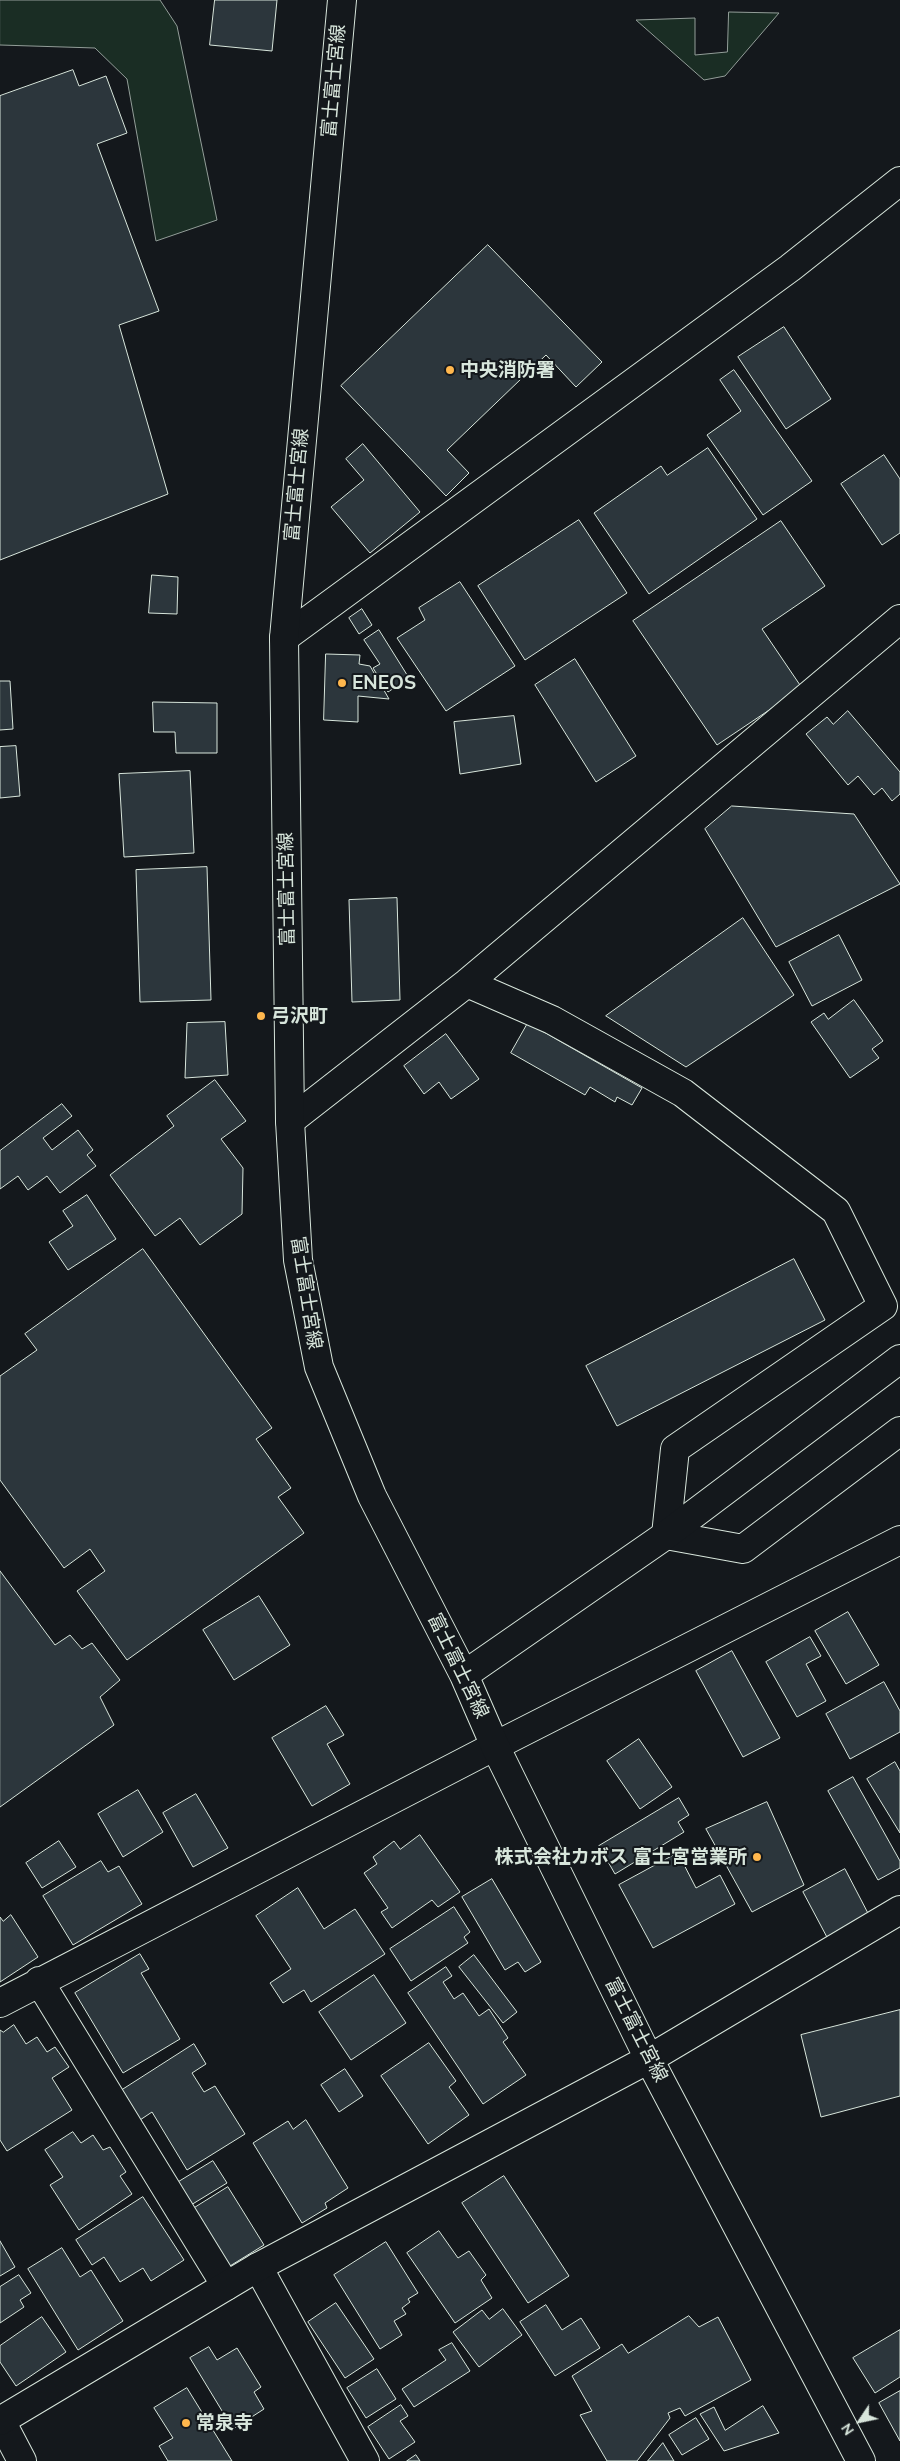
<!DOCTYPE html>
<meta charset="utf-8">
<style>
body{margin:0}
#map{position:relative;width:900px;height:2461px;overflow:hidden;background:#14181c;font-family:Mulish,sans-serif}
canvas{display:block}
.north{position:absolute;left:835px;top:2396px;width:50px;height:50px;-webkit-text-stroke:4px #14181c;paint-order:stroke;rotate:236deg;font-size:14px;font-weight:700;line-height:20px;text-align:center;color:#d8e6dc}
.north::after{content:'';display:block;margin:auto;width:18px;height:22px;background:#d8e6dc;clip-path:polygon(50% 0,100% 100%,50% 72%,0 100%)}
</style>
<div id="map">
<canvas width="900" height="2461"></canvas>
<div class="north">N</div>
</div>
<script>
const ctx = document.querySelector('canvas').getContext('2d');
ctx.lineJoin = 'round';
function fillPath(path, color) { ctx.fillStyle = color; ctx.fill(path, 'evenodd'); }
function strokePath(path, color, width, dash) { ctx.strokeStyle = color; ctx.lineWidth = width; ctx.lineCap = dash ? 'butt' : 'round'; ctx.setLineDash(dash || []); ctx.stroke(path); }
function write(font, color, halo, rows, align = 'center') {
  ctx.font = font + ' Mulish,"Noto Sans JP",sans-serif'; ctx.lineWidth = 4; ctx.setLineDash([]); ctx.textBaseline = 'middle'; ctx.strokeStyle = halo; ctx.fillStyle = color; for (const [text, x, y, turn = 0] of rows) {
    ctx.save(); ctx.translate(x, y); ctx.rotate((+turn || 0) * Math.PI / 180); ctx.textAlign = isNaN(turn) ? turn : align; if (halo) ctx.strokeText(text, 0, 0); ctx.fillText(text, 0, 0); ctx.restore();
  }
}
const green = new Path2D(`
 M0 0H160L177 26 217 220 156 241 127 79 95 48 0 45Z
 M729 12 779 13 725 76 704 80 636 20 695 18V55L727 52Z`);
fillPath(green, '#1a2d24');
strokePath(green, '#939e99', 1);
const building = new Path2D(`
 M215 0H277L272 51 210 45Z
 M73 70 79 86 106 76 127 133 97 144 159 311 119 325 168 494 0 560V96Z
 M488 245 602 362 576 387 546 355 447 450 469 473 446 496 341 386Z
 M784 327 831 399 786 429 738 357Z
 M734 370 812 481 763 515 707 435 741 411 720 380Z
 M363 444 420 512 370 553 331 507 364 480 346 459Z
 M708 448 757 519 649 594 594 513 661 466 667 475Z
 M884 455 900 479V533L882 545 841 484Z
 M579 520 627 593 525 660 478 586Z
 M781 521 825 586 762 629 802 688 717 745 633 621Z
 M152 575 178 577 177 614 149 613Z
 M460 582 515 666 446 711 397 638 425 620 419 608Z
 M362 609 372 625 359 634 349 618Z
 M379 630 409 678 388 692 373 668 380 664 364 640Z
 M326 654 360 655 359 664 370 666 389 699 358 696V722L324 720Z
 M575 659 636 756 596 782 535 685Z
 M0 681H10L13 729 0 730Z
 M153 702 217 703V753H176L175 732H154Z
 M848 711 900 772V794L892 801 882 788 874 795 858 776 848 785 806 734 827 717 833 724Z
 M514 716 521 764 460 774 454 722Z
 M16 746 20 796 0 798V747Z
 M190 771 194 853 124 857 119 774Z
 M732 806 854 814 900 884 776 947 705 829Z
 M207 867 211 1000 140 1002 136 870Z
 M397 898 400 1000 352 1002 349 900Z
 M743 918 794 995 686 1067 606 1016Z
 M839 935 862 980 812 1006 789 962Z
 M854 1000 883 1041 872 1049 879 1058 850 1078 811 1022 824 1013 828 1019Z
 M225 1022 228 1075 185 1078 187 1023Z
 M528 1023 642 1088 632 1105 617 1097 615 1102 590 1087 585 1095 511 1053Z
 M446 1034 479 1079 451 1099 439 1082 424 1094 404 1066Z
 M215 1080 246 1121 221 1139 243 1168 242 1214 200 1245 180 1218 155 1236 110 1175 174 1126 167 1116Z
 M62 1104 72 1116 43 1138 52 1150 78 1130 93 1150 87 1155 96 1166 60 1193 47 1176 28 1190 18 1176 0 1189V1151Z
 M87 1195 116 1239 68 1270 49 1242 73 1226 63 1211Z
 M143 1249 272 1428 256 1439 291 1488 278 1497 304 1533 127 1660 77 1591 105 1571 90 1549 64 1568 0 1480V1376L37 1350 25 1334Z
 M794 1259 825 1320 617 1426 586 1366Z
 M0 1571 55 1645 70 1635 82 1649 92 1643 120 1680 100 1697 114 1725 0 1807Z
 M259 1596 290 1645 234 1680 203 1630Z
 M848 1612 879 1665 846 1684 815 1631Z
 M810 1637 821 1656 806 1664 826 1701 797 1717 766 1662Z
 M732 1651 780 1738 743 1757 696 1671Z
 M884 1682 900 1711V1732L850 1759 826 1714Z
 M326 1706 344 1735 327 1744 350 1784 312 1806 272 1738Z
 M639 1739 672 1787 640 1809 607 1761Z
 M895 1762 900 1771V1833L867 1779Z
 M853 1777 900 1861V1868L878 1880 828 1791Z
 M138 1790 163 1832 123 1857 98 1814Z
 M196 1794 228 1848 193 1867 163 1813Z
 M679 1798 689 1815 678 1822 684 1832 615 1874 599 1846Z
 M767 1802 804 1885 752 1912 706 1829Z
 M420 1835 460 1892 438 1907 432 1900 392 1928 381 1912 388 1908 364 1873 377 1864 373 1857 394 1841 400 1849Z
 M59 1841 76 1867 42 1888 26 1863Z
 M678 1853 696 1888 720 1875 735 1904 653 1948 619 1885Z
 M101 1861 108 1872 119 1866 142 1904 73 1945 43 1896Z
 M845 1869 871 1919 829 1941 803 1892Z
 M492 1879 541 1962 525 1972 518 1962 505 1970 462 1897Z
 M298 1888 324 1929 355 1909 385 1954 311 2002 304 1990 283 2003 270 1983 291 1969 256 1916Z
 M454 1907 470 1932 464 1937 468 1943 411 1981 390 1949Z
 M11 1915 38 1957 0 1982V1917L3 1921Z
 M140 1954 149 1969 141 1973 180 2039 123 2073 75 1993Z
 M474 1955 517 2012 503 2023 459 1967Z
 M446 1967 452 1976 443 1982 454 1999 463 1993 479 2016 489 2009 508 2038 503 2042 526 2075 483 2104 408 1993Z
 M374 1975 406 2023 351 2060 319 2012Z
 M900 2010V2096L821 2117 801 2035Z
 M14 2025 26 2044 37 2037 47 2052 55 2047 69 2067 52 2078 72 2110 7 2151 0 2140V2030L3 2032Z
 M429 2043 456 2081 449 2087 469 2115 428 2144 381 2076Z
 M194 2044 206 2064 192 2073 204 2092 215 2086 245 2134 187 2170 152 2112 137 2122 119 2092Z
 M345 2069 363 2096 339 2112 321 2085Z
 M306 2120 348 2188 325 2203 327 2208 302 2223 253 2143 288 2121 293 2129Z
 M73 2132 81 2143 93 2135 103 2150 110 2147 126 2172 120 2176 132 2194 79 2230 50 2185 63 2177 45 2150Z
 M213 2161 227 2183 186 2208 172 2186Z
 M504 2176 569 2276 528 2303 462 2203Z
 M228 2187 264 2245 225 2269 188 2212Z
 M143 2197 184 2260 151 2281 143 2268 120 2282 104 2257 92 2265 76 2240Z
 M439 2231 458 2258 469 2251 486 2275 481 2280 492 2298 455 2323 407 2253Z
 M0 2241 15 2267 0 2276Z
 M386 2242 418 2293 408 2299 410 2302 402 2308 406 2314 394 2321 402 2335 380 2349 334 2275Z
 M62 2248 80 2277 91 2270 123 2321 78 2350 28 2269Z
 M19 2275 31 2293 20 2300 24 2307 0 2323V2287Z
 M336 2303 374 2359 345 2378 308 2322Z
 M546 2305 562 2330 581 2318 600 2348 555 2376 520 2322Z
 M503 2309 522 2335 479 2367 453 2332 482 2310 489 2319Z
 M689 2316 699 2327 718 2317 751 2380 685 2416 680 2408 668 2413 670 2418 637 2461H607L580 2415 592 2411 572 2376 622 2344 628 2353Z
 M42 2317 66 2352 16 2386 0 2362V2346Z
 M900 2330V2377L875 2393 853 2358Z
 M452 2343 470 2371 414 2407 402 2389 446 2360 439 2350Z
 M209 2347 217 2360 237 2348 261 2387 254 2392 264 2409 233 2429 190 2358Z
 M377 2369 396 2399 366 2418 347 2388Z
 M187 2388 232 2461H168L159 2446 173 2438 154 2408Z
 M900 2391V2441L879 2403Z
 M401 2405 408 2416 400 2421 415 2442 389 2459 368 2427Z
 M763 2406 779 2433 724 2451 700 2414 714 2407 725 2430Z
 M696 2418 709 2439 682 2455 669 2435Z
 M663 2443 674 2461H648Z
 M416 2455 420 2461H407Z`);
fillPath(building, '#2c363c');
strokePath(building, '#d8e6dc', 1);
const street = new Path2D(`
 M284 638 790 268 900 181
 M467 983 552 1020 683 1093 836 1211 883 1306 675 1449 666 1535 743 1549 900 1431
 M290 1121 467 983 900 619
 M39 1981 226 2286
 M0 2003 495 1746 900 1540
 M258 2267 365 2461
 M0 2419 22 2461`);
const secondary = new Path2D(`
 M342 0 284 638 290 1121 298 1260 319 1367 372 1496 464 1675 495 1746 649 2059 861 2461
 M464 1675 666 1535 900 1359
 M0 2421 258 2267 649 2059 900 1910`);
strokePath(street, '#d8e6dc', 30);
strokePath(secondary, '#d8e6dc', 30);
strokePath(street, '#14181c', 28);
strokePath(secondary, '#14181c', 28);
for (const [x, y, r, color] of [
 [450,370,5,"#ffb74d"],
 [342,683,5,"#ffb74d"],
 [261,1016,5,"#ffb74d"],
 [757,1857,5,"#ffb74d"],
 [186,2423,5,"#ffb74d"]
]) { const dot = new Path2D(); dot.arc(x, y, r, 0, 2 * Math.PI); ctx.fillStyle = color; ctx.fill(dot); strokePath(dot, '#14181c', 2); }
write('19px', '#d8e6dc', '#14181c', [
 ["富士富士宮線",334,81,-85],
 ["富士富士宮線",297,485,-85],
 ["富士富士宮線",287,889,-91],
 ["富士富士宮線",306,1293,81],
 ["富士富士宮線",458,1666,64],
 ["富士富士宮線",636,2030,63]
]);
write('bold 19px', '#d8e6dc', '#14181c', [
 ["中央消防署",460,370],
 ["ENEOS",352,683],
 ["弓沢町",271,1016],
 ["株式会社カボス 富士宮営業所",747,1857,"right"],
 ["常泉寺",196,2423]
], 'left');
</script>
